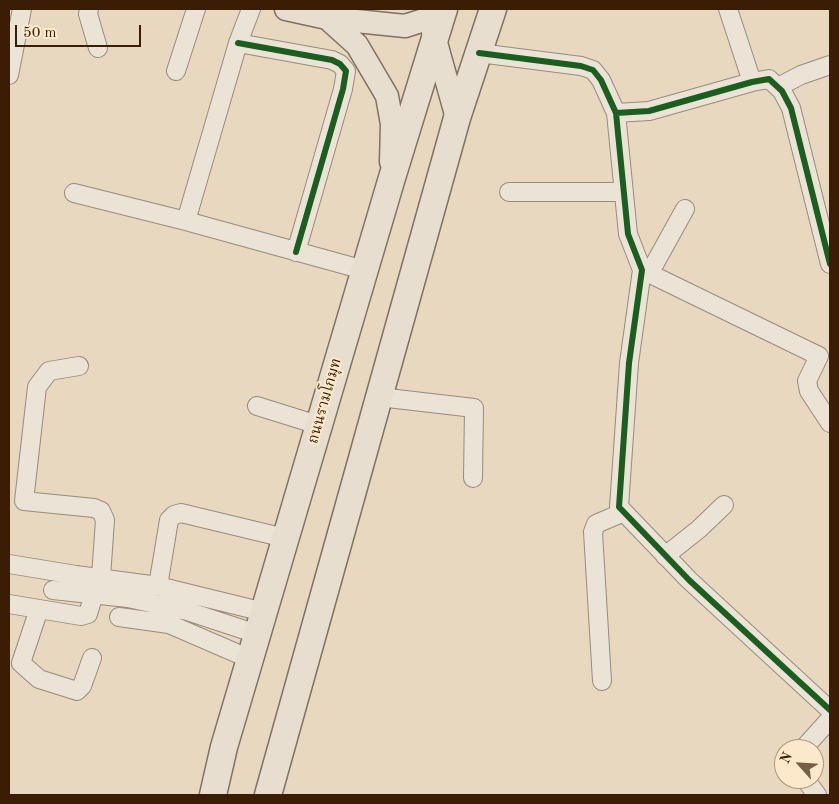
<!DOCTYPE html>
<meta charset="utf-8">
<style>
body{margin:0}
#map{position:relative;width:839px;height:804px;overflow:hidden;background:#e8d8c0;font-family:"Old Standard TT",serif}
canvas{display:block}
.frame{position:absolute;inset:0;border:10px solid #3a1d04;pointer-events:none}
.north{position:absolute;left:774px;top:739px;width:50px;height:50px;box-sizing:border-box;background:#fce8ca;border:1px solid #ae977b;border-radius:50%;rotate:296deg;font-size:14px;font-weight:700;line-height:20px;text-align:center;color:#3a1d04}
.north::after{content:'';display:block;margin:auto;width:18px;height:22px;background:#775e46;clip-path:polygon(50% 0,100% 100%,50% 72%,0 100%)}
.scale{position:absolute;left:15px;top:25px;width:126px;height:22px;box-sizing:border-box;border:2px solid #3a1d04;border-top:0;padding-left:6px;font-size:15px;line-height:18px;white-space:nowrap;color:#3a1d04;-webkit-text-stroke:4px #fce8ca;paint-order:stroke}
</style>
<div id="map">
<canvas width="839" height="804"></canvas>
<div class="frame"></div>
<div class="north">N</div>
<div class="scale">50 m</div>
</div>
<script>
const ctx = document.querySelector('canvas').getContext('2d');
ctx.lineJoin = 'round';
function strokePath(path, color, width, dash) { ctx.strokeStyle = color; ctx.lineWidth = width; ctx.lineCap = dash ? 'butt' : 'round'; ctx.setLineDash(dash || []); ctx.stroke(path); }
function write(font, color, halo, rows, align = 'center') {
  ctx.font = font + ' "Old Standard TT","Noto Serif Thai",serif'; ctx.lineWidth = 4; ctx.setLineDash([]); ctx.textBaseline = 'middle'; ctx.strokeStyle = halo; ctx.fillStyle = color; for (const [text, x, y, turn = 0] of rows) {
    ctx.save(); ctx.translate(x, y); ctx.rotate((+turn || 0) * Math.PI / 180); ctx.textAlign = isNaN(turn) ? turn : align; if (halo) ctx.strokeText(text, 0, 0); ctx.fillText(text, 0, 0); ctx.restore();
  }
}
const minor = new Path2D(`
 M89 9 88 14 98 48
 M728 9 752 82
 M238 43 332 60 340 64 346 71 343 89 296 252
 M479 53 581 66 593 70 601 80 616 113 628 234 642 270 629 363 619 507 689 580 830 710
 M176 71 196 9
 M9 75 22 9
 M778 87 801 75 830 65
 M616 113 649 111 752 82 769 79 782 91 791 108 830 264
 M509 192H624
 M74 193 186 221 364 270
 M186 221 238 43 251 9
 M642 270 819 356 807 381 809 391 830 423
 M649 274 685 209
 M79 366 49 371 37 387 24 501 94 508 101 511 105 520 101 577
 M379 397 474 408 473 478
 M257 406 318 425
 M665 556 699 529 724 505
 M9 564 76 575 158 586 264 612
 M158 586 169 520 174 515 181 513 285 538
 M53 590 128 598 187 611 257 634
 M9 604 81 616 88 614 94 594
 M39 609 21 663 39 679 77 691 82 686 92 658
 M119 617 169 624 250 659
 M602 681 593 532 596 524 624 512
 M803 749 830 719
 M805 779 817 795`);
const major = new Path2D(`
 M286 9 327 18 405 26 427 19 442 9
 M327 18 357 45 387 96 392 124 391 162
 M433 32 457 118`);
const highway = new Path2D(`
 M213 795 224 747 391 181 444 9
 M268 795 457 118 493 9`);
strokePath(minor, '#988b7b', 20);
strokePath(major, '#7e7262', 25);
strokePath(highway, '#7e7262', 29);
strokePath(minor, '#ebe3d6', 18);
strokePath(major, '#e8decf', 22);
strokePath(highway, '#e8decf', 26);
strokePath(new Path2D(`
 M238 43 332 60 340 64 346 71 343 89 296 252
 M479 53 581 66 593 70 601 80 616 113 628 234 642 270 629 363 619 507 689 580 830 710
 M616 113 649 111 752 82 769 79 782 91 791 108 830 264`), '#1b5e20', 6);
write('15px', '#3a1d04', '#fce8ca', [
 ["ถนนรามโกมุท",325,401,-74]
]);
</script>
